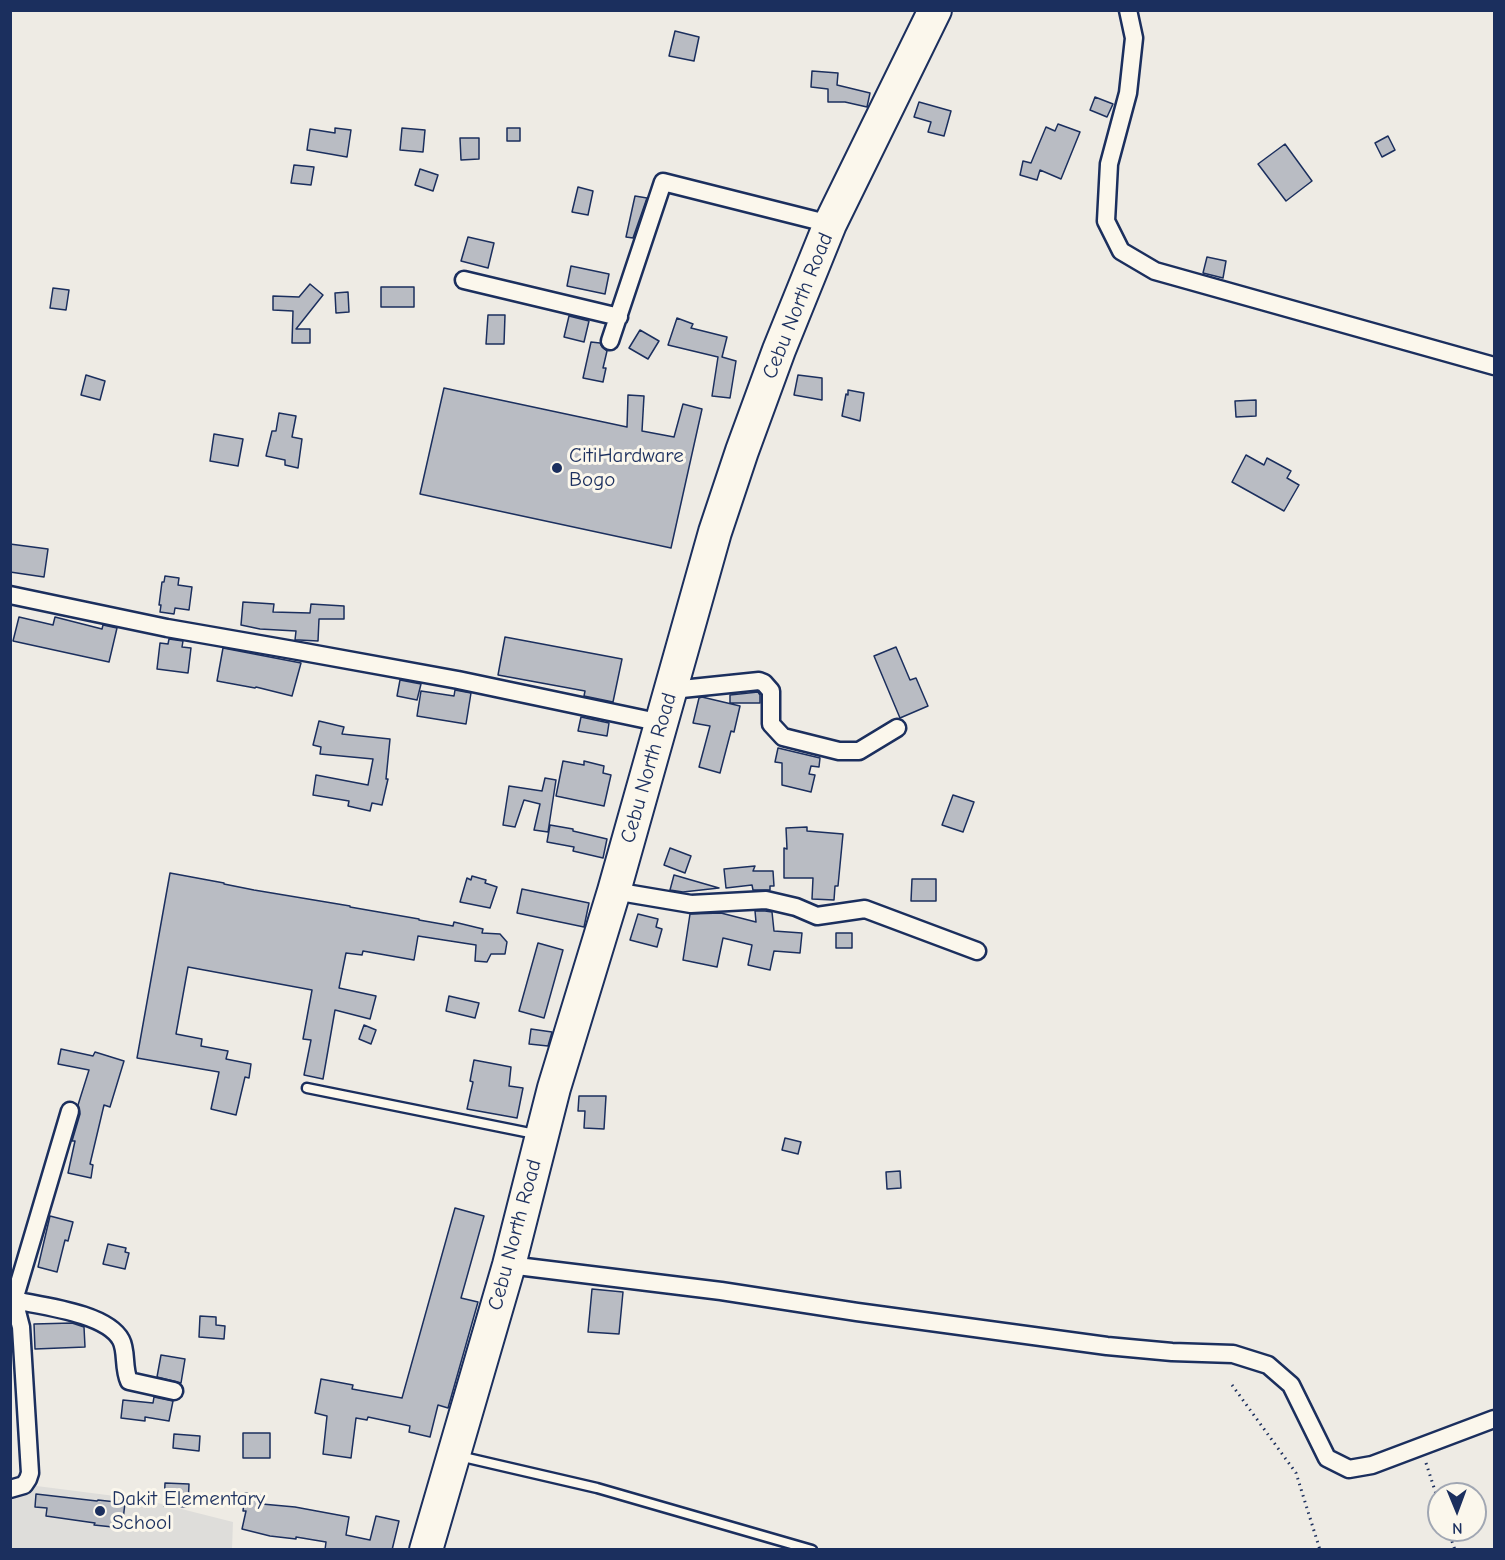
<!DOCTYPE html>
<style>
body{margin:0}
#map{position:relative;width:1505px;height:1560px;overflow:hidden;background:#eeebe4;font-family:"Comic Neue",sans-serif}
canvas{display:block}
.frame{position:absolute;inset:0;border:12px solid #1b2f5e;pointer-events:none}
.north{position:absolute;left:1427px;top:1482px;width:60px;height:60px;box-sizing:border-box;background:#fbf7ec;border:2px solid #a1a7b3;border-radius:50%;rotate:179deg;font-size:16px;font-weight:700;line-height:24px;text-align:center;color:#1b2f5e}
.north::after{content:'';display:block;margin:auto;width:21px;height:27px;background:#1b2f5e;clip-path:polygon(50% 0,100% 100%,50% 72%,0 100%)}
</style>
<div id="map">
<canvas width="1505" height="1560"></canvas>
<div class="frame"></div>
<div class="north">N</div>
</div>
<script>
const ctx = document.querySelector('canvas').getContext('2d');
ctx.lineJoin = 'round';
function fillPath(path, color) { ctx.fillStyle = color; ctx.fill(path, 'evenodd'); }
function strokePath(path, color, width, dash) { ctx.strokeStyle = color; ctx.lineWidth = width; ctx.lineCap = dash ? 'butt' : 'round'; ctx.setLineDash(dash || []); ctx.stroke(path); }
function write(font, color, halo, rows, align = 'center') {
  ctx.font = font + ' "Comic Neue",sans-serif'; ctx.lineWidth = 6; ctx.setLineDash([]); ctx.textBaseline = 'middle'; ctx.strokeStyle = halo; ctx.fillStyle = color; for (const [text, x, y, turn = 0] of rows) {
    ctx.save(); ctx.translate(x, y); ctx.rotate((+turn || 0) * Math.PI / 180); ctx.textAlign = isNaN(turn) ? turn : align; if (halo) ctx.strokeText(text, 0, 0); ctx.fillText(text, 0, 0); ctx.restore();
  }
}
fillPath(new Path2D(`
 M21 1484 146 1500 233 1522 232 1549H11L10 1487Z`), '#deddda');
const building = new Path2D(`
 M675 31 699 37 694 61 669 56Z
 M812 71 838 73 837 85 870 93 867 107 845 102H828V89L811 87Z
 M1095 97 1113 104 1107 117 1090 110Z
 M919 102 951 111 944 136 928 132 931 122 914 117Z
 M1058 124 1080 132 1061 179 1040 170 1037 180 1020 175 1023 161 1031 163 1046 127 1055 131Z
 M335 128 351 130 347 157 307 150 310 129 335 133Z
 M402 128 425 130 423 152 400 150Z
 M507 128H520V141H507Z
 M1388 136 1395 150 1382 157 1375 143Z
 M460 138H479V159L461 160Z
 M1285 144 1312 181 1286 201 1258 164Z
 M294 165 314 167 311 185 291 183Z
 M420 169 438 175 433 191 415 185Z
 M578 187 593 191 588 215 572 212Z
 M635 196 647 198 633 238 626 237Z
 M468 237 494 243 488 268 461 261Z
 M1207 257 1226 261 1223 278 1203 273Z
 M571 266 609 274 605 294 567 286Z
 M310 284 323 295 296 329H310V343H292L293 311 273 310V296L299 297Z
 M381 287H414V307H381Z
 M53 288 69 290 66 310 50 308Z
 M348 292 349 312 336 313 335 293Z
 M488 315H505L504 344H486Z
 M569 316 589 321 584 342 564 337Z
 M677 318 693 324 691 328 727 337 722 357 736 361 730 398 712 396 718 357 668 345Z
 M640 330 659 341 648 359 629 348Z
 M591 342 600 343 602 347 607 351 603 368H606L603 382 583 378Z
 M86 375 105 381 100 400 81 395Z
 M798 375 822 378V400L794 395Z
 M444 388 627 427 628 395 644 396 642 431 674 437 683 404 702 409 671 548 420 494Z
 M848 390 864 393 860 421 842 416 846 394 848 395Z
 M1256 400V416L1236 417 1235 401Z
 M279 413 296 416 292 437 302 439 298 468 285 465V460L266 456 272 431H276Z
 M214 434 243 439 238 466 210 461Z
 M1246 455 1264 465 1267 458 1291 471 1287 478 1299 485 1284 511 1232 482Z
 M10 544 48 549 44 577 10 572Z
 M165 576 179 578 178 585 192 587 189 610 175 608 174 614 160 612 161 605H159L162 582H164Z
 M243 602 274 604 273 612 310 613 311 604 344 606V619H319L318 641 299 640H295L296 631 260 629 241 625Z
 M19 617 53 625 55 617 102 629 103 625 117 628 109 662 13 641Z
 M505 637 622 659 613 702 584 696 585 691 498 675Z
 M169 639 183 641 182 647 191 648 188 673 157 669 160 643 168 644Z
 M896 647 910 680 916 678 928 706 900 718 874 656Z
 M223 648 301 663 292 696 256 687 255 688 217 681Z
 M400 680 421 684 417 700 397 696Z
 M455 690 471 693 466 724 417 716 421 691 454 696Z
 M758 692 760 695V703H730V695Z
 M702 697 740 706 734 732 731 731 720 773 699 767 710 726 693 723 699 698Z
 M581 717 609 723 607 736 578 731Z
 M319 721 344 727 342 734 390 739 386 779H388L382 805 372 803 370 811 348 806 349 801 313 795 316 775 368 785 373 759 320 754 321 747 313 745Z
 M778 748 820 758 819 767 811 766 809 774 815 775 811 792 782 785V763L775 762Z
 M563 761 584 765V761L604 766 603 773 611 775 604 806 556 796Z
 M545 778 556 780 548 832 534 830 540 804 524 800 515 827 503 825 509 786 542 791Z
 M953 795 974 802 963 832 942 825Z
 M550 825 573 829V831L607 839 603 858 573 851 574 847 547 842Z
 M807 827V831L843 834 838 886H835L834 900 812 899 813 878H784V848L787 849 786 828Z
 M670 848 691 856 685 873 664 865Z
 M755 866 753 871H773L774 886H770V890H753L752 885 726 888 724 869Z
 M170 873 224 883V884L254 890 350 906V907L419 919V920L453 926 454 922 483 929 482 933 500 934 507 942 505 954H491L487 962 475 961 476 945 418 936 414 960 363 951 362 955 346 953 339 988 376 996 370 1019 335 1010 323 1079 304 1075 311 1040 303 1039 312 990 188 967 176 1034 202 1039 201 1046 228 1051 226 1059 251 1064 249 1078 245 1077 236 1115 211 1109 219 1072 137 1058Z
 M674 875 719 888 683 892 670 890Z
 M472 876 486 880 485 883 497 887 490 908 460 902 467 878 471 880Z
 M912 879H936V901H911Z
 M522 889 589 903 584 927 517 913Z
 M755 911H765L772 912 774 931 802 933 800 953 774 951 770 970 748 965 752 945 723 938 717 967 683 960 690 914 721 913 756 922Z
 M638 914 658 919 656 927 662 929 657 947 630 940Z
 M836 933H852V948H836Z
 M538 943 563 950 544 1018 519 1011Z
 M449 996 479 1003 475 1018 446 1011Z
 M364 1025 376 1030 371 1044 359 1039Z
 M531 1029 552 1032 548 1046 529 1044Z
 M61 1049 93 1056 95 1052 124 1061 110 1107 104 1105 90 1164 93 1165 91 1178 68 1173 75 1141H72L80 1114 78 1105 89 1070 58 1064Z
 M474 1060 511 1067 509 1086 523 1088 517 1118 467 1109 473 1082 470 1081Z
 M579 1096H606L604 1129 584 1128 585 1111H578Z
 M785 1138 801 1142 798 1154 782 1150Z
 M900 1171 901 1188 887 1189 886 1172Z
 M455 1208 484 1216 461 1298 478 1302 448 1408 438 1405 430 1437 409 1432 410 1426 368 1417 367 1420 356 1418 351 1458 323 1454 327 1416 315 1413 321 1379 353 1385 352 1389 402 1398Z
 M50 1216 73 1222 68 1241 65 1240 57 1272 38 1267Z
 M108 1244 126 1248 125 1252 129 1253 125 1269 103 1264Z
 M592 1289 623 1292 619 1334 588 1332Z
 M200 1316 216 1317V1325L225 1326 224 1339 199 1337Z
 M72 1323 84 1327 85 1347 35 1349 34 1324Z
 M161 1355 185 1359 181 1383 157 1377Z
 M154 1397 173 1401 169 1421 145 1417V1421L121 1418 123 1400 153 1403Z
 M243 1433H270V1458H243Z
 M174 1434 200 1436 199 1451 173 1448Z
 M165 1483 189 1484 188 1507 164 1506Z
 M245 1493 263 1496 262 1504 295 1507 349 1517 346 1535 370 1540 376 1516 399 1521 392 1550H325L326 1542 296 1537V1539L270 1536 242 1529 246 1511H243Z
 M36 1494 97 1501 98 1500 125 1503 122 1528 94 1525 95 1523 46 1516 47 1508 35 1507Z`);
fillPath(building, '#b9bcc3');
strokePath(building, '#1b2f5e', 1.5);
const lane = new Path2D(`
 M307 1088 535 1134
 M459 1456 597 1488 812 1550`);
const street = new Path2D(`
 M1128 10 1134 38 1128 93 1109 164 1106 221 1121 251 1155 271 1494 366
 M464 280 619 317
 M610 341 663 182 830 224
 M10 595 167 628 293 650 458 680 662 723
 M672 690 759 681 764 683 771 691V724L783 737 839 751H859L897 728
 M614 891 691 904 766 900 796 907 817 916 865 909 977 951
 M509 1265 721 1291 857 1312 1107 1346 1172 1352 1233 1354 1268 1365 1291 1385 1327 1458 1349 1469 1372 1465 1494 1419
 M10 1300H14L70 1111
 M10 1489 24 1485 28 1479 30 1473 21 1327 14 1300C41 1306 107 1313 121 1340 127 1351 123 1368 129 1381L174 1391`);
const highway = new Path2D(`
 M426 1550 509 1265 554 1088 614 891 715 532 742 451 779 350 830 224 935 10`);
strokePath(lane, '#1b2f5e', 13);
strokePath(street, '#1b2f5e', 21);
strokePath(highway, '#1b2f5e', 36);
strokePath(new Path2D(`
 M1232 1385 1296 1473 1320 1550
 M1426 1463 1439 1503
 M1448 1530 1455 1550`), '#1b2f5e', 3, [1.5, 4.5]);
strokePath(lane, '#fbf7ec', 8);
strokePath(street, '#fbf7ec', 16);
strokePath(highway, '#fbf7ec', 32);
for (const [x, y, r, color] of [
 [557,468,6,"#1b2f5e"],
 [100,1511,6,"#1b2f5e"]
]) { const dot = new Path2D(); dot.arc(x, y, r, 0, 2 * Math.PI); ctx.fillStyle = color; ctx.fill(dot); strokePath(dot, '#fbf7ec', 2); }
write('21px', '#1b2f5e', '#fbf7ec', [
 ["Cebu North Road",798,306,-68],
 ["Cebu North Road",649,768,-74],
 ["Cebu North Road",515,1235,-75]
]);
write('21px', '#1b2f5e', '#fbf7ec', [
 ["CitiHardware",569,456],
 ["Bogo",569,480],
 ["Dakit Elementary",112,1499],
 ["School",112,1523]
], 'left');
</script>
